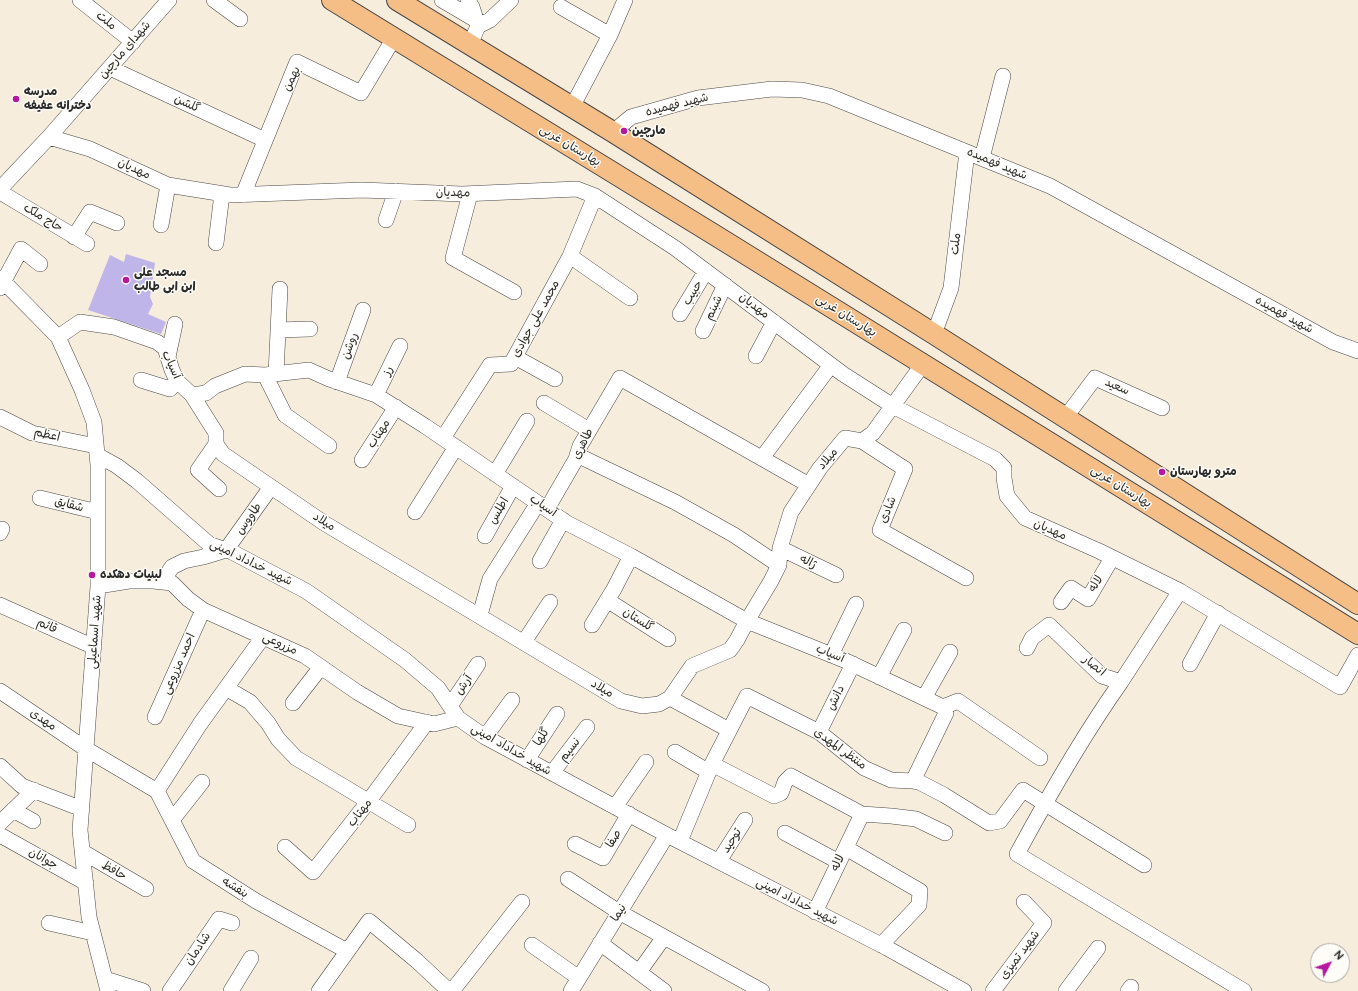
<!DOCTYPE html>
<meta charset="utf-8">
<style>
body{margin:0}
#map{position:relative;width:1358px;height:991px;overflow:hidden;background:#f7eddc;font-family:"Balsamiq Sans",sans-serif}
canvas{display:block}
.north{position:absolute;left:1310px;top:943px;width:40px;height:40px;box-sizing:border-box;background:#fdfcf7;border:1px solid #a9a8a5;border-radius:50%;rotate:49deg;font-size:11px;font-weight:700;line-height:16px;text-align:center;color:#2b2b2b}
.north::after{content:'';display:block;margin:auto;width:14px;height:18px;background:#b5179e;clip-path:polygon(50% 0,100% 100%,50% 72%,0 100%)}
</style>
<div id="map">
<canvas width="1358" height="991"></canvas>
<div class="north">N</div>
</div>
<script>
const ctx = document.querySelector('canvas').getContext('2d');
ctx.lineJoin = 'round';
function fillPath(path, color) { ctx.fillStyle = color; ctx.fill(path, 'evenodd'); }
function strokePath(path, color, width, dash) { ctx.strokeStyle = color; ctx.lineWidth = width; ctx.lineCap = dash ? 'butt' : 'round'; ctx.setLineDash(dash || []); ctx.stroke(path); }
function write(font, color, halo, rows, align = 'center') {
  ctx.font = font + ' "Balsamiq Sans","Playpen Sans Arabic",sans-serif'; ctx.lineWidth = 3; ctx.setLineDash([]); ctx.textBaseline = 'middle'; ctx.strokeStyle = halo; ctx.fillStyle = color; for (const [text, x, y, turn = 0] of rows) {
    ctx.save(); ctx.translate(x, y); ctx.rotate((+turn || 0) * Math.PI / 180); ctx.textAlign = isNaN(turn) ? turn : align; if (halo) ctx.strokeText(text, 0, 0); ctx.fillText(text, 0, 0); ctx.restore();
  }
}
fillPath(new Path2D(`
 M126 254 155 263 150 297 153 304 148 314 166 322 161 334 88 310 110 255 124 262Z`), '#bfb5e9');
const minor = new Path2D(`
 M80 0 133 42
 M214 0 240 19
 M442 0 476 20
 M468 0 472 7 478 26 470 45
 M561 7 610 35
 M478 26 490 20 511 0
 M110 68 265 140
 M572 107 610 35 625 0
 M613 132 631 117 698 98 772 89 802 90 829 96 1050 186 1333 342 1358 351
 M49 137 90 149 168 185 230 195 362 190 462 194 577 189 595 196 675 248 843 374 893 406 995 459 1004 468V478L1007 496 1025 518 1099 551 1180 591 1340 687 1358 655
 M982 158 1003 76
 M0 189 49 137 169 0
 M0 192 87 244
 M470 194 453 258 514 292
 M243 195 297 62 361 93 394 38
 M386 220 396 191
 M161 225 168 185
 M74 237 90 212 117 223
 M216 243 222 194
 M570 256 630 298
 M0 278 58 337 82 390 94 422 98 465V586L80 830 89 917 108 991
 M0 288 21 249 40 264
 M680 314 706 271
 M278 330 310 329
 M703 331 725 285
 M934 334 951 288 967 152
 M58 337 80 322 114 327 157 342 165 348 172 370 177 381 192 395 206 393 215 386 245 374 265 375 309 370 329 379 376 395 425 426 567 523 631 556 747 621 844 660 943 707
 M756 356 774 322
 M168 357 175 324
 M515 357 555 379
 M276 374 280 289
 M265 375 285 415 329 446
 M141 380 170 389 177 381
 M337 382 363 310
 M192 395 216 433V444L223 454 324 523 621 701 642 706 659 704 670 698 692 666 730 650 737 640 747 621 771 581 779 565 780 548 791 512 820 468 845 438 862 441 873 433 923 364
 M376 395 400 346
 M544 403 589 430
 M0 417 32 433 96 446
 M1065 418 1095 378 1162 408
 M443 438 490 365 511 364 570 256 595 196
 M862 441 905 469 880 530 966 578
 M216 444 198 470 219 489
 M97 455 117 466 137 481 209 544 232 552 306 591 405 660 438 688 458 718 485 737 667 835 887 948 964 991
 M577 455 675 502 734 535 779 565
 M762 458 831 365
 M362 460 396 407
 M495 474 527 421
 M40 498 98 512
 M547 509 576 459 580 446 620 378 809 485
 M415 512 456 447
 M0 533 2 529
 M485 536 513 486
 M780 548 836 575
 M540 561 563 520
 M162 582 172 567 184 561 203 557 226 550 271 487
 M98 586 129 581H153L172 583 188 599 203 610 305 656 357 692 398 716 434 724 458 718
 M607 600 668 639
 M1061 602 1071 588 1088 599 1112 558
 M0 605 94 647
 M480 615 490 579 538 503
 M592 625 614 589 631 556
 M524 642 550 602
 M1027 648 1032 638 1049 625 1102 676 1121 682 1180 591
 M831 655 856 604
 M1190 664 1218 613
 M879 677 904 630
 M1121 682C1082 737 1049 795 1017 854L1244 991
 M226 688 250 702 268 723 278 739 296 758 408 825
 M0 691 86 749 157 791
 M670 698 729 730
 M924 698 950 652
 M293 703 321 667
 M450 706 478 664
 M943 707 958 701 1040 758
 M155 717 203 610
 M819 732 853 664
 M485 737 512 700
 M675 752 709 772
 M527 760 557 714
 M712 764 774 796 781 793 785 782 791 776 862 814 891 816 916 819 945 833
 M0 766 22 786 82 809
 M552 773 587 727
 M913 781 946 713 943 707
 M157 791 193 861 256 901 347 951
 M157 791 200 724 263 637
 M615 807 646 762
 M13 810 33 821
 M172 820 202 782
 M0 823 34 790
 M785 833 839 862
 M0 835 86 883
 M680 841 712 764 747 696 819 732 864 768 891 780 913 781 919 782 944 795 989 823 1000 821 1023 790 1144 865
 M575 844 603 858 629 814
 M285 847 313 872 368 802 427 722
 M846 848 920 891 919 905 881 945
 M83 852 146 889
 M719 861 745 820
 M568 879 619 912 762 991
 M815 912 862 814
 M49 923 93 933
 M600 943 664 991
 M532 945 579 978
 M639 972 664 937
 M105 979 143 991
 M170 991 219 919 232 923
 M231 991 251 958
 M319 991 369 921 417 961 449 991
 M452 991 522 902
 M571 991 667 835
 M993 991 1044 923 1024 902
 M1066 991 1098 948
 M1128 991 1131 987`);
const major = new Path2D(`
 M332 0 718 237 1358 634
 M397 0 613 132 934 334 1358 604`);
strokePath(minor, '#4a4846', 16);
strokePath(major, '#4a4846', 22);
strokePath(minor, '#fff', 15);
strokePath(major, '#f6be87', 20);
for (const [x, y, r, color] of [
 [16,99,4,"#b5179e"],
 [624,131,4,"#b5179e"],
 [126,280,4,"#b5179e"],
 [1162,472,4,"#b5179e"],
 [92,575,4,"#b5179e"]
]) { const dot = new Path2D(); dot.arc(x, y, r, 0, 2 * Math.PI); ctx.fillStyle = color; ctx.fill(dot); strokePath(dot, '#fdfcf7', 1.5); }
write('12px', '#2b2b2b', '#fdfcf7', [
 ["ملت",106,21,38],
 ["شهدای مارچین",125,50,-49],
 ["بهمن",292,79,-64],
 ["گلشن",187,104,25],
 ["شهید فهمیده",677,105,-14],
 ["بهارستان غربی",570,146,31],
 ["شهید فهمیده",997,164,23],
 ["مهدیان",134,169,25],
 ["مهدیان",453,193,1],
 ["حاج ملک",43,218,31],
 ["ملت",956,244,-83],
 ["حبیب",693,293,-58],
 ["مهدیان",754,306,37],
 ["شبنم",714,308,-65],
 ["شهید فهمیده",1284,315,29],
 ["بهارستان غربی",846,316,32],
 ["محمد علی جوادی",536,319,-61],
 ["روشن",350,346,-70],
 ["آسیاب",171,365,65],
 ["رز",388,371,-64],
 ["سعید",1117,387,24],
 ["مهتاب",379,434,-57],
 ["اعظم",47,435,13],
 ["طاهری",583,444,-64],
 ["میلاد",828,459,-50],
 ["بهارستان غربی",1121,487,32],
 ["شقایق",69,505,14],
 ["آسیاب",543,506,34],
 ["شادی",888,510,-67],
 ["اطلس",499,511,-60],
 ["طاووس",249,519,-55],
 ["میلاد",324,522,32],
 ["مهدیان",1050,530,24],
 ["ژاله",808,562,26],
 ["شهید خداداد امینی",251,563,26],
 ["لاله",1096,584,-59],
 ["گلستان",638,620,33],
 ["قائم",47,626,24],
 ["شهید اسماعیلی",95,632,-86],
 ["مزروعی",280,644,25],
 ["آسیاب",830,654,22],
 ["احمد مزروعی",179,664,-66],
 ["انصار",1094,666,39],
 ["آرش",464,685,-56],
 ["میلاد",602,689,31],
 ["دانش",836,698,-64],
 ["مهدی",43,720,34],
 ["گلها",542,737,-57],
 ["منتظر المهدی",840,749,36],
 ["شهید خداداد امینی",511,750,30],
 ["نسیم",570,750,-52],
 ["مهتاب",360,813,-52],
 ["صفا",614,839,-59],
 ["توحید",732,841,-58],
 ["جوانان",43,859,29],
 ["لاله",838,863,-65],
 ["حافظ",114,871,30],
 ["بنفشه",235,888,32],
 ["شهید خداداد امینی",797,902,27],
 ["نیما",619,913,-58],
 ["شادمان",198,949,-56],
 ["شهید تمیزی",1020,955,-53]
]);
write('bold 12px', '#2b2b2b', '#fdfcf7', [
 ["مدرسه",24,92],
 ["دخترانه عفیفه",24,106],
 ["مارچین",632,131],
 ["مسجد علی",134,273],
 ["ابن ابی طالب",134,287],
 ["مترو بهارستان",1170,472],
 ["لبنیات دهکده",100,575]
], 'left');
</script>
